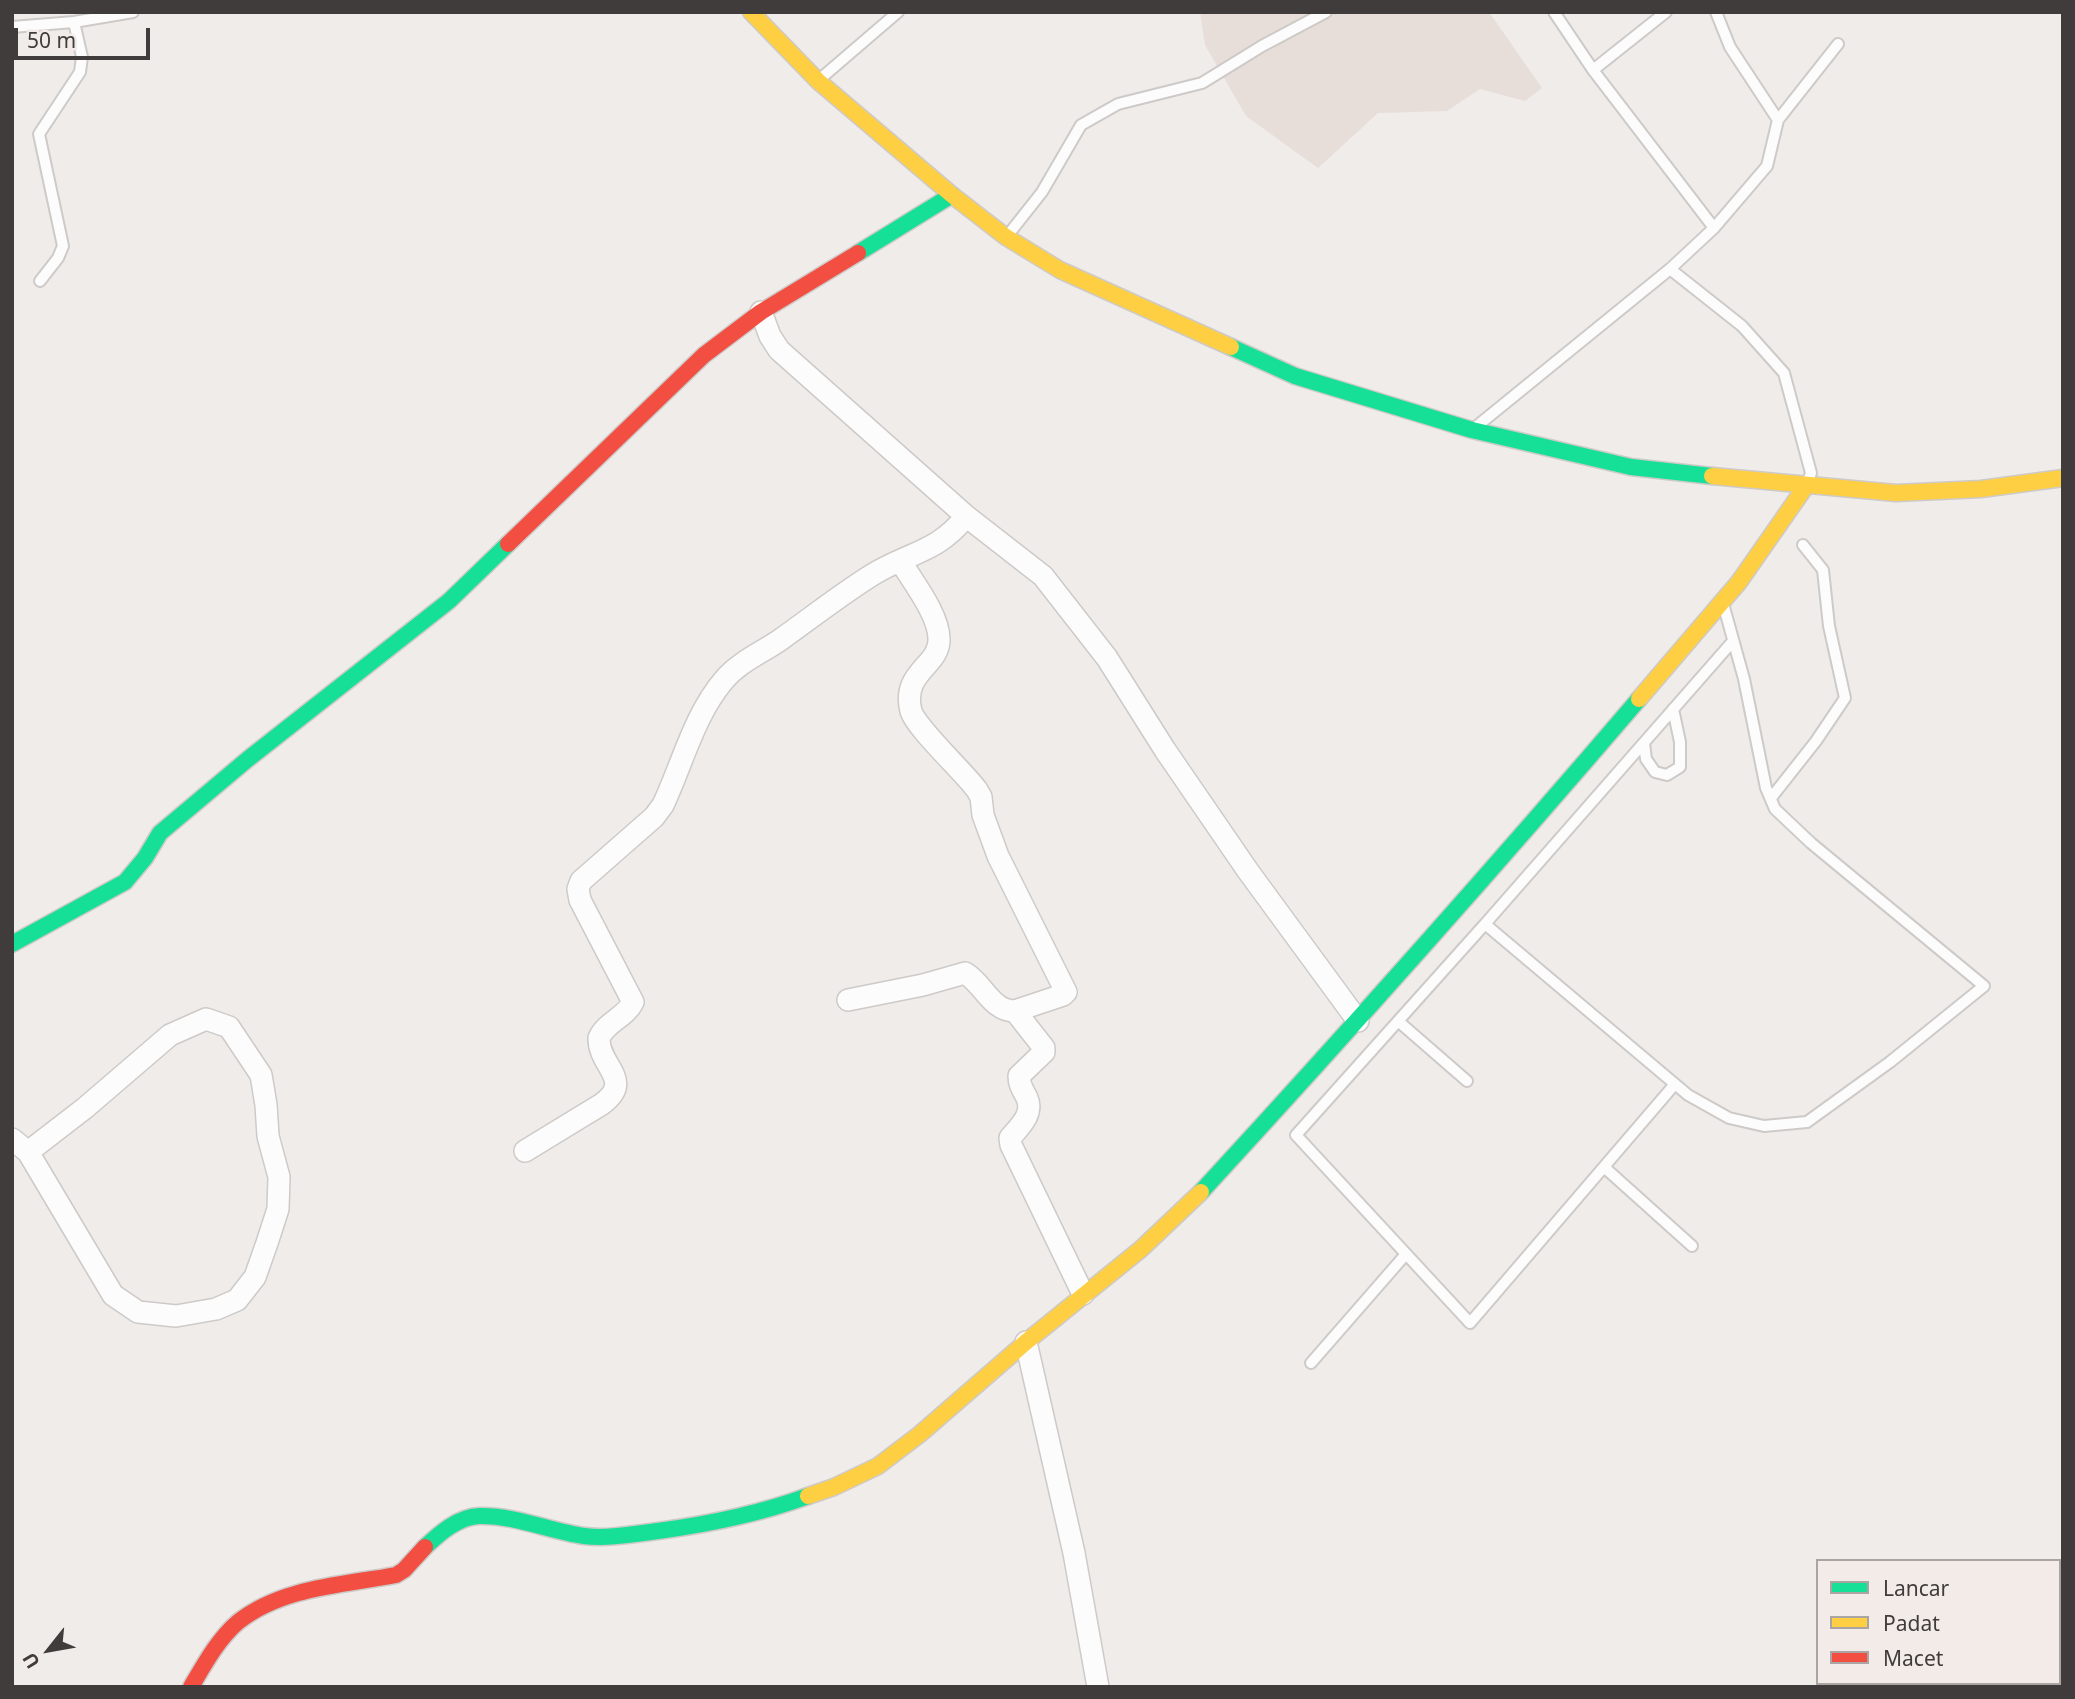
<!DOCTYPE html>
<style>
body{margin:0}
#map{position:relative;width:2075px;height:1699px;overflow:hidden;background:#f0ecea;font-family:"Noto Sans",sans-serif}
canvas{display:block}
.frame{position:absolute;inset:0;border:14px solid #3f3c3b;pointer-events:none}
.legend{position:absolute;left:1816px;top:1559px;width:245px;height:126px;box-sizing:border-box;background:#f2ebe8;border:2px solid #aaa5a3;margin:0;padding:9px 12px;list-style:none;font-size:21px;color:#3f3c3b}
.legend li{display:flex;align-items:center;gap:14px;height:35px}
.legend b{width:35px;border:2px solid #aaa5a3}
.north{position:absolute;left:14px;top:1615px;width:70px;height:70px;-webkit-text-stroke:5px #f2ebe8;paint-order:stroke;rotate:239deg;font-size:19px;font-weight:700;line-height:28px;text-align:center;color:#3f3c3b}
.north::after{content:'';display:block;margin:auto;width:24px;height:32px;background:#3f3c3b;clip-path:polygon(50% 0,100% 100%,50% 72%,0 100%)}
.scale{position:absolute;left:14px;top:28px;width:136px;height:32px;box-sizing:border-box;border:4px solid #3f3c3b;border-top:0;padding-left:9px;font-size:21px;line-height:24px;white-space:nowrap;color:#3f3c3b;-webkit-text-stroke:5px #f2ebe8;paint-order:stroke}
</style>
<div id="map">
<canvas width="2075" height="1699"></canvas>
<div class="frame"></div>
<ul class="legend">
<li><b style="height:9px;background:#16e098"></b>Lancar</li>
<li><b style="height:9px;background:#ffcf43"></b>Padat</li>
<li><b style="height:9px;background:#f24e42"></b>Macet</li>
</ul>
<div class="north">U</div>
<div class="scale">50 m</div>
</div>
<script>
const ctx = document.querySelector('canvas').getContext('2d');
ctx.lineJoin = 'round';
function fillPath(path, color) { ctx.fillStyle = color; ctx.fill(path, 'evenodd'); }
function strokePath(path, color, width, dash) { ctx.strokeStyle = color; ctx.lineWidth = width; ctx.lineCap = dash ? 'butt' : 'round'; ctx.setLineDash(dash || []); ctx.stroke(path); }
fillPath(new Path2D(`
 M1200 12H1489L1542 88 1525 101 1480 89 1447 111 1378 113 1318 168 1246 116 1205 45Z`), '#e7ddd9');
const lane = new Path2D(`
 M1554 12 1593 70 1714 228
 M12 27 74 22 133 12
 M1593 70 1666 12
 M820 79 898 12
 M1778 120 1838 44
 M1008 235 1042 192 1081 125 1118 104 1202 83 1262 46 1326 12
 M1670 269 1742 326 1784 373 1811 473 1807 484
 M40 281 58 258 63 246 39 134 80 72 82 57 74 22
 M1477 426 1670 269 1714 228 1767 166 1778 120 1730 47 1716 12
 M1724 607 1744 679 1766 788 1775 809 1811 843 1984 986 1890 1062 1807 1122 1764 1126 1729 1118 1688 1095 1485 924 1733 641
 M1644 743 1646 759 1655 772 1667 775 1680 767V742L1673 709
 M1771 798 1816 741 1845 698 1829 626 1823 570 1803 545
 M1485 924 1296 1135 1470 1323 1675 1084
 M1398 1021 1467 1081
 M1604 1167 1692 1246
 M1311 1363 1406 1254`);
const street = new Path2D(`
 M761 312 770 336 779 350 966 516 1043 576 1107 658 1165 750 1248 871 1358 1021
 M901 562C913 582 939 615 939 639 940 666 901 672 911 711 916 728 963 771 977 790L981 797 983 815 998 856 1066 992 1063 995 1015 1011 1044 1048V1052L1019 1076C1019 1085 1023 1090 1027 1098 1034 1114 1020 1126 1010 1138L1011 1145 1083 1294
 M848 1000 923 985 965 973C983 983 991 1011 1015 1011
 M12 1139 28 1152 113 1295 138 1312 176 1316 216 1309 237 1300 255 1277 267 1243 278 1209 279 1177 268 1136 266 1105 261 1075 229 1027 206 1019 170 1035 85 1108 28 1152
 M525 1151 602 1104C635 1080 598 1066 599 1038 606 1022 626 1017 633 1002L580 900 578 889 581 881 654 817 663 805C682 765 694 715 724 680 739 662 761 653 780 640 811 618 840 595 872 575 907 553 939 552 966 516
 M1026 1342 1074 1553 1098 1687`);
const fast = new Path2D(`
 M858 253 952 195
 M1231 347 1295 376 1472 430 1631 467 1712 476
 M12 944 125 882 145 858 160 833 248 759 449 601 508 544
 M1201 1192C1350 1030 1496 866 1639 699
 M425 1547C440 1533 458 1517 479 1516 515 1515 549 1531 584 1536 608 1539 634 1534 658 1531 710 1524 759 1514 808 1496`);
const slow = new Path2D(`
 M751 12 818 81 952 195 1006 237 1060 270 1231 347
 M1712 476 1896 493 1981 489 2063 478
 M1639 699 1739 582 1806 486
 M808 1496 834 1487 878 1466 920 1434 1026 1342 1141 1249 1201 1192`);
const jam = new Path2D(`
 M508 544 704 355 761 312 858 253
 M191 1687C204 1665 218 1639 238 1622 282 1587 343 1585 396 1575L404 1570 425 1547`);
strokePath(lane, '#cdcac8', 14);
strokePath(street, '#cdcac8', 24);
strokePath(fast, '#cdcac8', 19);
strokePath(slow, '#cdcac8', 19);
strokePath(jam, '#cdcac8', 19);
strokePath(lane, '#fdfcfc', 10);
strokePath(street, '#fdfcfc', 21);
strokePath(fast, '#16e098', 16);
strokePath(slow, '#ffcf43', 16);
strokePath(jam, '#f24e42', 16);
</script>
